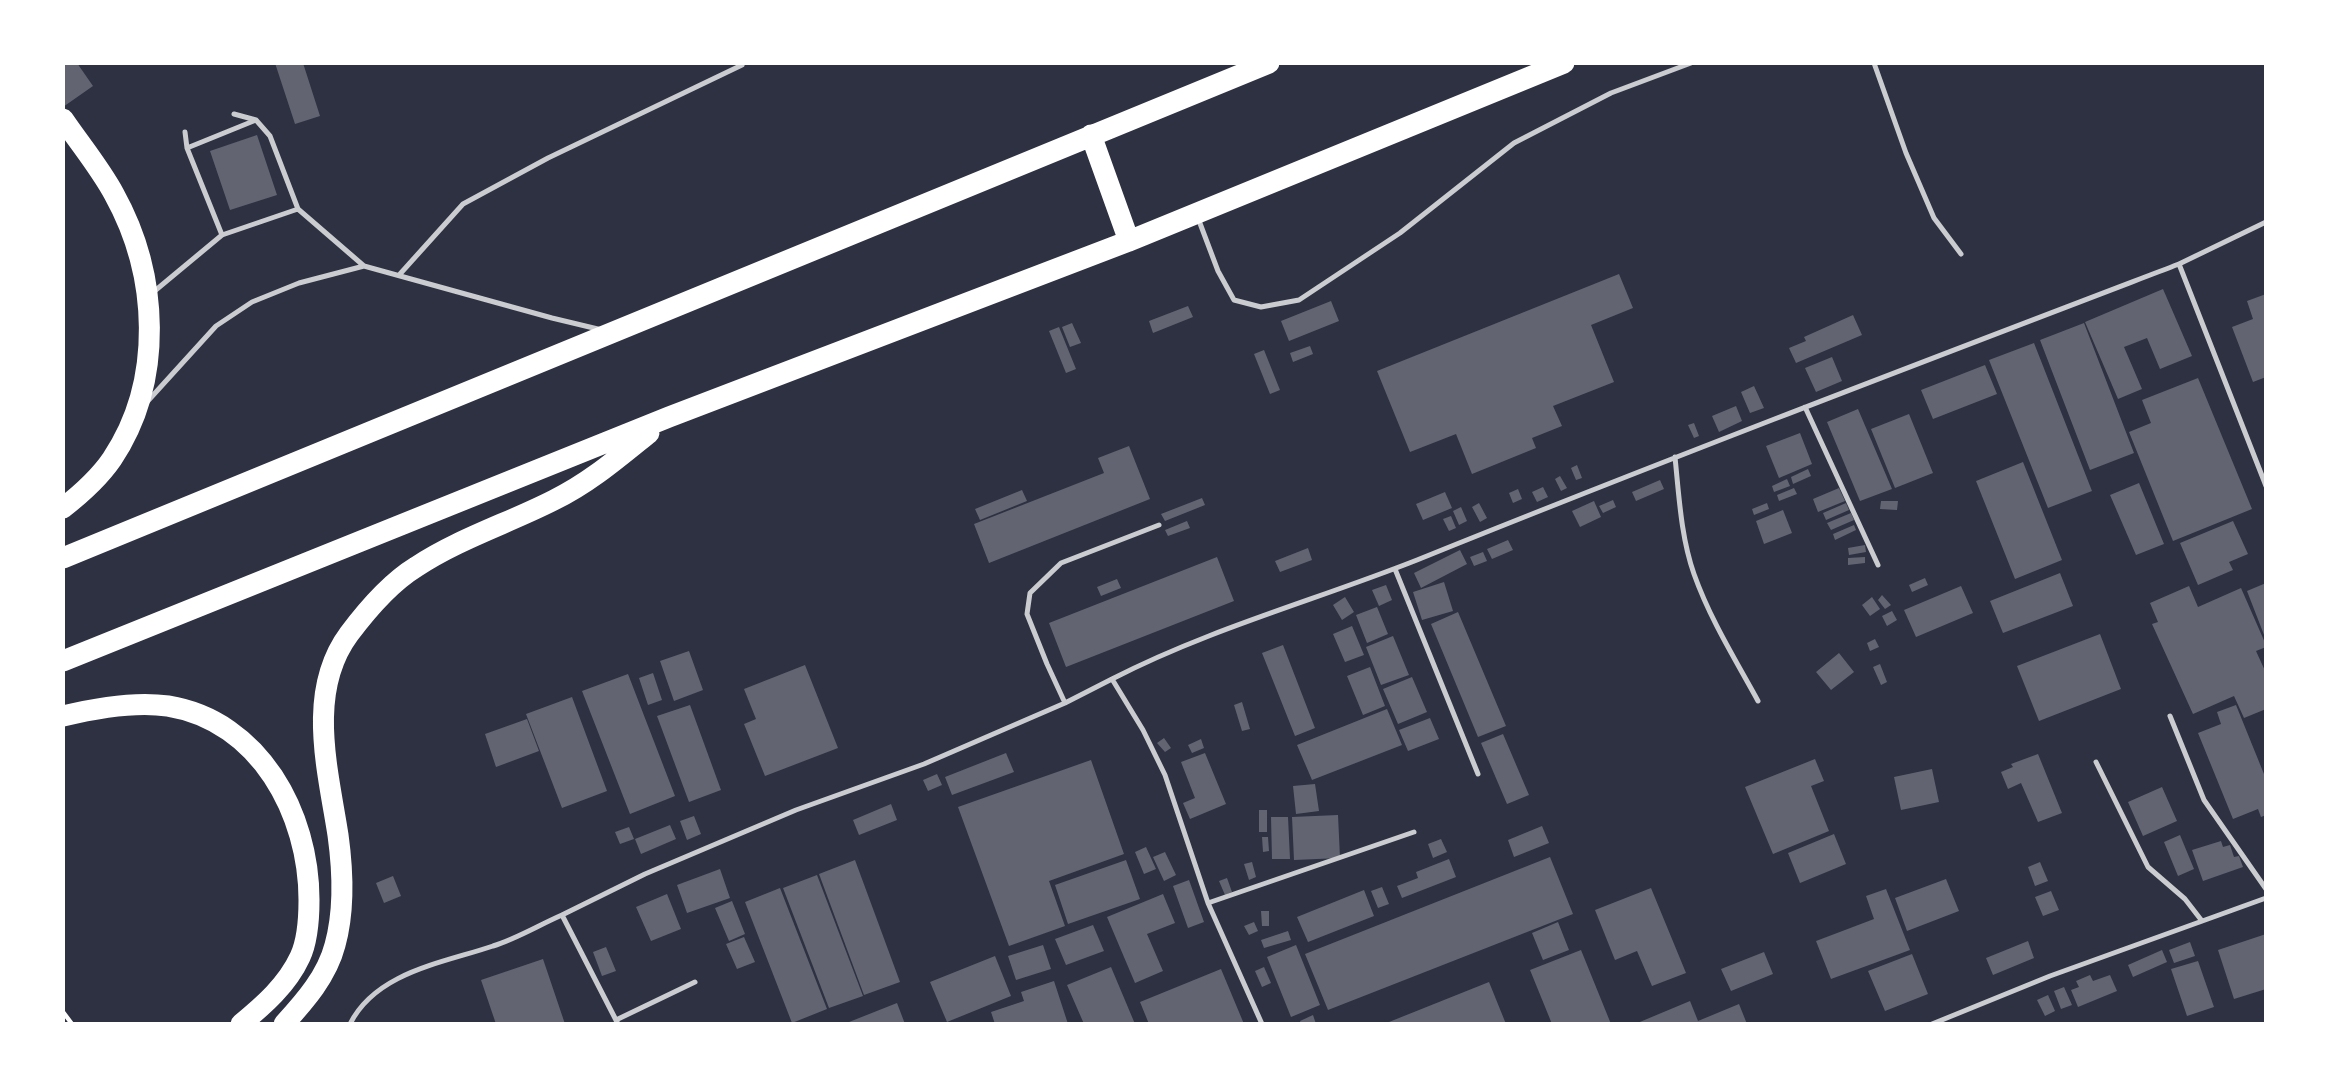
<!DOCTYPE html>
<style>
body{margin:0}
#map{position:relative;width:2329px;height:1087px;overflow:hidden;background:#2d3142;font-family:Karla,sans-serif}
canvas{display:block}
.frame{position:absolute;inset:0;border:65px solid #fff;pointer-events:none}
</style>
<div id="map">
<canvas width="2329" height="1087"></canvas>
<div class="frame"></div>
</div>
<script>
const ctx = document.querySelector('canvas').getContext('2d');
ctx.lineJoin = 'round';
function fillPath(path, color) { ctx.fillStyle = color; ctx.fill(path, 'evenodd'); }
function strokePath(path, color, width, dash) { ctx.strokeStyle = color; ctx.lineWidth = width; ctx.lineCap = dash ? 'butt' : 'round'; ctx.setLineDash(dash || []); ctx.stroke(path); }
fillPath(new Path2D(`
 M63 63H77L93 86 63 107Z
 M275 63H303L320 116 295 124Z
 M257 135 277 195 230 210 210 151Z
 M1619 274 1633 308 1591 325 1614 382 1553 406 1562 426 1532 438 1536 448 1472 474 1456 434 1410 452 1377 371Z
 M2163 289 2192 356 2160 369 2147 338 2124 347 2142 389 2118 399 2085 322Z
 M2266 294V377L2253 382 2232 327 2253 319 2247 301Z
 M1331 301 1339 321 1289 341 1281 321Z
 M1188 306 1193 317 1153 333 1149 321Z
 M1853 315 1862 335 1796 363 1789 348 1806 341 1804 337Z
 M1072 323 1081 343 1070 347 1062 327Z
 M2084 323 2134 453 2090 470 2040 340Z
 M1059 327 1076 369 1066 373 1049 331Z
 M2034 343 2092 491 2048 508 1989 360Z
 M1310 346 1313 354 1293 362 1290 353Z
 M1264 350 1280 390 1270 394 1254 354Z
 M1832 357 1842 381 1816 392 1805 368Z
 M1985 365 1997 394 1933 419 1921 390Z
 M2198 378 2252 509 2173 541 2129 432 2151 423 2142 400Z
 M1754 386 1764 408 1750 413 1741 392Z
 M1736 406 1742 421 1719 432 1712 416Z
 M1858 409 1892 489 1860 501 1827 422Z
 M1909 414 1933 473 1895 488 1871 429Z
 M1694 423 1699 436 1694 438 1688 425Z
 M1800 433 1812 464 1779 478 1766 446Z
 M1129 446 1150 499 989 563 974 524 1104 473 1098 458Z
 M2023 462 2062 560 2015 579 1976 481Z
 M1577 465 1582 478 1576 480 1571 468Z
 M1808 469 1811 476 1793 484 1791 477Z
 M1560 476 1567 488 1561 491 1555 479Z
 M1787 479 1790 486 1774 492 1772 486Z
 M1660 480 1664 489 1636 501 1632 492Z
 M2139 483 2164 544 2136 555 2110 495Z
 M1543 487 1548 497 1537 502 1532 492Z
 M1794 488 1797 494 1779 501 1777 495Z
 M1839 488 1845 501 1818 512 1813 499Z
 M1518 489 1522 499 1513 503 1509 493Z
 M1022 490 1027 501 980 520 975 509Z
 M1445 492 1452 508 1423 520 1416 504Z
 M1202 498 1205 505 1165 521 1161 514Z
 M1613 500 1616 507 1603 513 1599 506Z
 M1594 501 1601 517 1580 527 1572 511Z
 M1881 501H1898L1897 510 1880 509Z
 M1479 503 1487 518 1480 522 1472 507Z
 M1767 503 1769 509 1754 515 1752 509Z
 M1846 503 1849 510 1826 520 1823 513Z
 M1461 507 1467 521 1459 525 1453 511Z
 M1783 510 1792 533 1764 544 1756 521Z
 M1851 513 1854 520 1831 530 1827 523Z
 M1451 516 1456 528 1449 531 1443 519Z
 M1187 521 1190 528 1168 536 1165 530Z
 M2233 521 2248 554 2229 562 2233 570 2198 585 2180 543Z
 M1854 525 1856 530 1835 540 1833 534Z
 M1508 540 1513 550 1492 559 1487 549Z
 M1865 545 1866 552 1849 555 1848 548Z
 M1308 548 1312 560 1280 572 1275 561Z
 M1460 550 1467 564 1421 588 1414 573Z
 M1483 552 1487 561 1474 566 1470 557Z
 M1217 557 1234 601 1066 667 1049 623Z
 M1865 557V563L1848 565V558Z
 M2060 573 2073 606 2003 633 1990 601Z
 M1925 578 1928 585 1912 592 1909 585Z
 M1117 579 1121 588 1101 596 1097 587Z
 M1444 582 1453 611 1422 620 1413 592Z
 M2266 583V640L2247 591Z
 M1386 585 1392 600 1379 606 1372 590Z
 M1961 586 1973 613 1916 637 1904 610Z
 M2189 586 2198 607 2241 588 2266 645V647L2256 651 2266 673V709L2244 718 2234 696 2193 714 2152 624 2158 622 2150 603Z
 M1882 595 1891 605 1885 609 1878 600Z
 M1345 597 1354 612 1342 620 1333 605Z
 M1872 597 1880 609 1870 616 1862 605Z
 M1377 607 1388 634 1367 643 1356 615Z
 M1892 611 1897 620 1887 626 1882 616Z
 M1458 612 1506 726 1478 737 1431 624Z
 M1352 626 1364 655 1345 662 1333 634Z
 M2100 634 2121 689 2039 721 2017 666Z
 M1393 636 1409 675 1381 685 1366 647Z
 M1875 639 1879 647 1870 651 1867 643Z
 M1283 645 1315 728 1295 736 1262 653Z
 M689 651 703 690 674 701 660 661Z
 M1839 653 1854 672 1831 690 1816 672Z
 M1880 664 1887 682 1881 685 1873 667Z
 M805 665 838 748 765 776 744 724 756 719 744 689Z
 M1370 667 1385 706 1363 715 1347 676Z
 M653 673 662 700 648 705 639 678Z
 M628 674 675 796 630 814 582 691Z
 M1412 677 1427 712 1398 724 1383 689Z
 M572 697 607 791 562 808 526 714Z
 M1242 702 1250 729 1242 731 1234 705Z
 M690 705 721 790 689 802 657 716Z
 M2236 705 2266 779V815L2261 817 2258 809 2233 819 2198 733 2221 724 2217 712Z
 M1387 709 1402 745 1312 780 1297 745Z
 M1430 718 1439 739 1408 751 1399 730Z
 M527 719 539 751 496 767 485 734Z
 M1503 734 1529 795 1507 804 1481 743Z
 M1164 738 1171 748 1165 752 1157 743Z
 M1201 739 1204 748 1192 753 1188 745Z
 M1006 753 1014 772 952 795 945 777Z
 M1205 753 1226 804 1190 819 1183 803 1195 798 1181 762Z
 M2038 754 2062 813 2038 822 2021 783 2008 789 2001 772 2013 767 2011 764Z
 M1815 759 1824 781 1811 786 1829 831 1773 854 1745 787Z
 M1091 760 1124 854 1049 881 1065 926 1009 946 958 807Z
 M1932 769 1939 802 1901 810 1894 777Z
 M937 774 942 785 928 791 923 780Z
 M1315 784 1319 811 1296 814 1293 786Z
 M2162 787 2177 821 2143 836 2128 802Z
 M891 804 897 820 859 835 853 820Z
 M1259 810H1267V832H1259Z
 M1338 815 1340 858 1294 860 1292 817Z
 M694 816 701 834 687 840 680 821Z
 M1271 817H1288L1290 859H1272Z
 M670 825 676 839 641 854 635 839Z
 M1542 826 1549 843 1514 857 1508 840Z
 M629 827 634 839 620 844 615 832Z
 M1834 834 1846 864 1800 883 1788 853Z
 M2180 835 2194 869 2178 876 2164 842Z
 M1262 837H1268L1269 851 1263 852Z
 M1441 839 1447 852 1433 858 1428 844Z
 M2221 841 2223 847 2230 845 2234 857 2239 856 2243 867 2203 881 2192 850Z
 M1146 847 1156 869 1144 874 1135 852Z
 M1165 852 1176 875 1164 881 1153 857Z
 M1550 857 1573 914 1328 1010 1305 954Z
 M1449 859 1456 877 1402 898 1397 886 1418 878 1416 872Z
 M855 860 900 982 864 995 819 874Z
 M1126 860 1140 899 1068 924 1055 885Z
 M1252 862 1256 877 1249 880 1244 864Z
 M2040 862 2048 881 2035 886 2028 867Z
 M720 869 730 898 687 913 677 885Z
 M817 875 863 996 829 1008 783 888Z
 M393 876 401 896 384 903 376 883Z
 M1227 878 1232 892 1225 895 1219 881Z
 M1946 879 1959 911 1907 931 1895 898Z
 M1189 880 1204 922 1188 928 1173 886Z
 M1382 887 1389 904 1378 908 1371 891Z
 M780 888 827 1009 792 1023 745 902Z
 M1651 888 1686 973 1652 986 1637 951 1615 960 1595 910Z
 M1886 889 1910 950 1831 979 1816 941 1874 919 1866 896Z
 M1364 890 1374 916 1308 942 1297 917Z
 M2051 891 2059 910 2043 916 2035 897Z
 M667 894 681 929 651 941 636 907Z
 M1163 894 1175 923 1147 934 1163 971 1135 983 1107 917Z
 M732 901 745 934 729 941 715 908Z
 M1261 911H1269V926H1262Z
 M1254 922 1258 931 1249 935 1244 926Z
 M1558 922 1569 950 1543 960 1532 933Z
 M1093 925 1104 951 1066 965 1055 939Z
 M1288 931 1291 940 1264 948 1261 940Z
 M2266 934V989L2234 999 2218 950Z
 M744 937 755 962 737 969 726 944Z
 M2028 941 2034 958 1993 975 1986 958Z
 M2190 942 2195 956 2174 963 2169 950Z
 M1043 945 1051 969 1016 980 1008 956Z
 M1296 945 1320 1005 1291 1017 1267 957Z
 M606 947 616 971 602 976 593 952Z
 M1581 950 1611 1024H1552L1530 970Z
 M2162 950 2167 962 2133 977 2128 965Z
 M1764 952 1773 974 1731 991 1721 969Z
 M1912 954 1928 994 1885 1011 1868 971Z
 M995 956 1011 996 947 1022 930 982Z
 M543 959 565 1024H496L481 980Z
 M2198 961 2214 1007 2187 1016 2171 969Z
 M1111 967 1135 1024H1084L1067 985Z
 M1264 967 1271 983 1262 987 1255 971Z
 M1221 969 1244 1024H1149L1140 1002Z
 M2090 975 2093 981 2110 975 2117 991 2078 1007 2071 990 2079 987 2076 981Z
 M1054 981 1068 1024H995L991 1012 1024 1001 1021 992Z
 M1489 982 1506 1024H1384Z
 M2064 987 2072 1005 2061 1009 2054 991Z
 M2048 995 2055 1011 2045 1016 2037 1000Z
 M1690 1001 1698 1021 1739 1004 1747 1024H1635Z
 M897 1003 905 1024H844Z
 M1313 1015 1316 1024H1301L1300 1021Z`), '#626471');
strokePath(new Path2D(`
 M63 1012 72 1024`), '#fff', 4.5);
strokePath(new Path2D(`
 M1874 63 1906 153 1934 218 1961 254
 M234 114 256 120 270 136 298 209
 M185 132 187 148 222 235
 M187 148 256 120
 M1198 218 1218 271 1234 300 1261 307 1299 300 1400 233 1514 143 1611 93 1691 63
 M2179 264 2266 222
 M400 274 463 204 548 158 742 65
 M151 294 222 235 298 209 364 266
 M146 403 216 326 252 302 299 283 364 266 552 318 602 330
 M1805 407 1878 565
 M1675 457C1679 496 1681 537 1694 574 1710 619 1735 659 1758 701
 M1395 569 1478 774
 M1112 679C1209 629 1316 600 1417 560 1670 458 1925 361 2179 264L2266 486
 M1065 703 1047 664 1027 614 1030 593 1061 563 1159 525
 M2170 716 2204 800 2266 889
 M2096 762 2148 867 2185 899 2202 921
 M1208 903 1414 832
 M616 1020 695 982
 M350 1024C376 972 443 963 493 946 516 939 539 925 562 915
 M618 1024 562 915 645 874 796 810 924 764 1065 703 1112 679 1143 730 1165 775 1208 903 1262 1024
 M1932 1024 2050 976 2266 898`), '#caccd0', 5);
strokePath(new Path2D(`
 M63 119C80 144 100 168 114 194 159 275 164 381 112 459 99 478 81 494 63 508
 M1091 135 1129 241
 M63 558 1269 63
 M63 661 669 417 1129 241 1564 63
 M63 716C96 708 135 701 168 706 260 721 309 814 309 900 309 918 308 940 300 957 287 985 264 1005 241 1024
 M284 1024C305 1001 327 976 335 945 345 909 343 871 338 835 328 770 306 692 349 634 367 610 390 583 416 567 458 539 509 523 554 500 589 483 618 458 649 433`), '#fff', 21);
</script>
